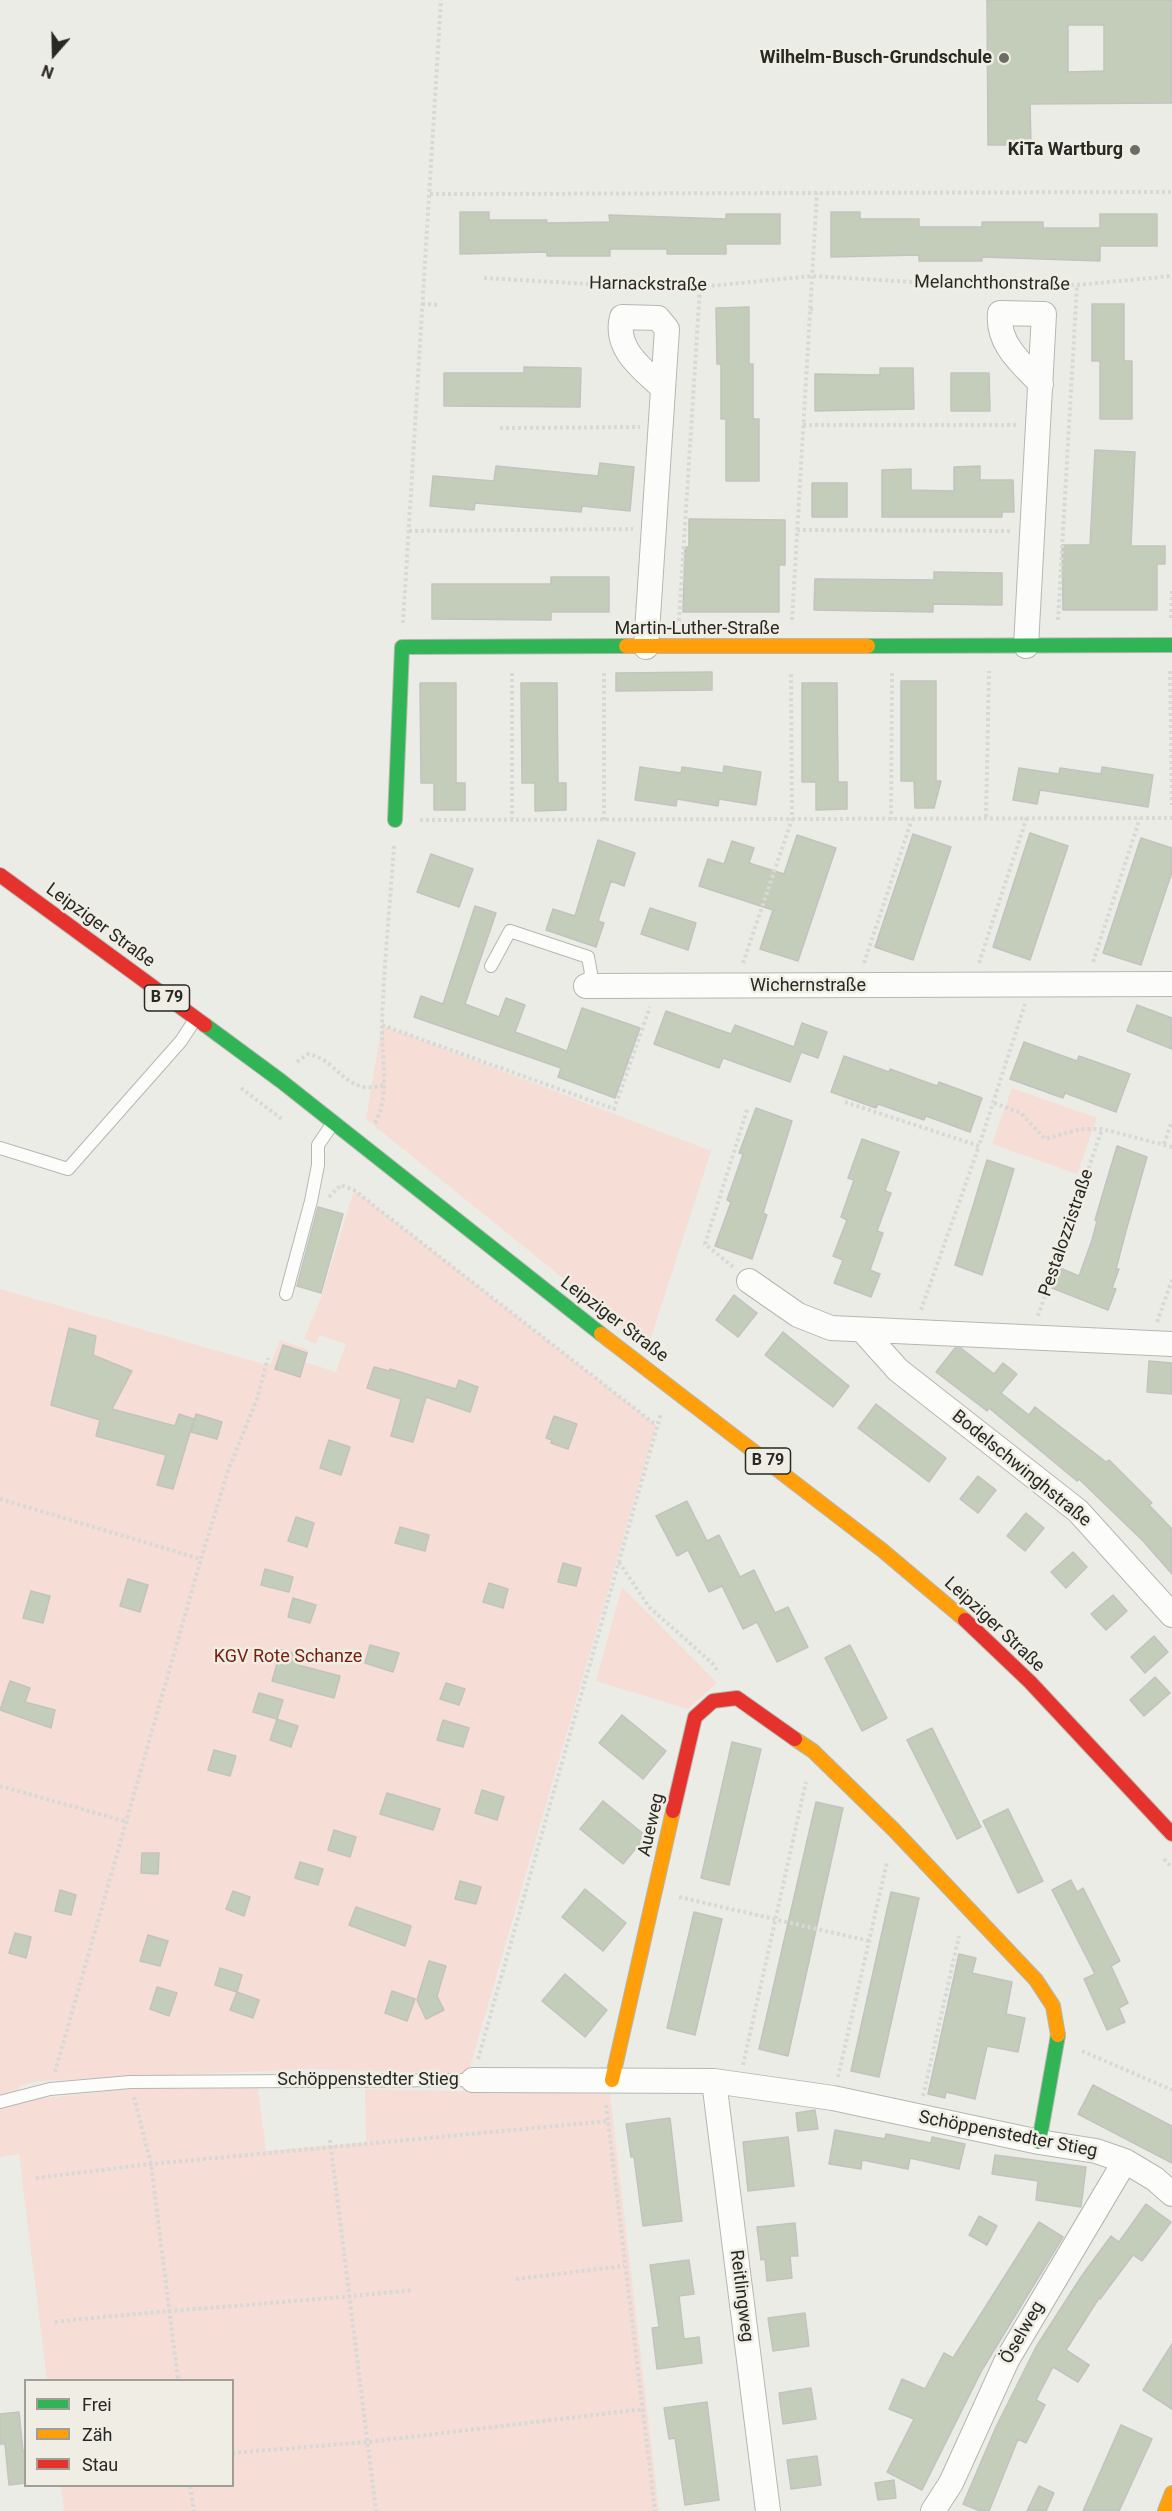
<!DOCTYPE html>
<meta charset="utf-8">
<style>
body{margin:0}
#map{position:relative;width:1172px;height:2511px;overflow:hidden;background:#ecece7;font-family:Roboto,sans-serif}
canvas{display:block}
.legend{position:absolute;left:24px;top:2379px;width:210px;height:108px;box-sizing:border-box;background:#efede4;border:2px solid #9f9e97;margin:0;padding:8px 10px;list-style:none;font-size:18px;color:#282824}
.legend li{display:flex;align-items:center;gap:12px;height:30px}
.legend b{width:30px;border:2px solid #9f9e97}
.north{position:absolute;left:24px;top:24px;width:60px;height:60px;-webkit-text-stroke:4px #efede4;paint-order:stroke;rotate:200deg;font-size:16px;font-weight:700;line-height:24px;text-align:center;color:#282824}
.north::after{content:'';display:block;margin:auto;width:21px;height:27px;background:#282824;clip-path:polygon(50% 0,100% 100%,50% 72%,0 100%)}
</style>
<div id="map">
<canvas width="1172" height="2511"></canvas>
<ul class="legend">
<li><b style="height:8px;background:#30b455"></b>Frei</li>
<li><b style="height:8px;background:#ff9f0a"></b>Zäh</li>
<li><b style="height:8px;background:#e5322d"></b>Stau</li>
</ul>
<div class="north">N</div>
</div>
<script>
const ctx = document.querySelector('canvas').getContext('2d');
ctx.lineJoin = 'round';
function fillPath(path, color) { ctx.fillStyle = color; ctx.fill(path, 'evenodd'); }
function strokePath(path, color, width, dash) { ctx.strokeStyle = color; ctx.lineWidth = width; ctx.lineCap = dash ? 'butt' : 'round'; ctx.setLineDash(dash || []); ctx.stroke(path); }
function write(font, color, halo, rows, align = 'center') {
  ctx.font = font + ' Roboto,sans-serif'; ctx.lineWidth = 5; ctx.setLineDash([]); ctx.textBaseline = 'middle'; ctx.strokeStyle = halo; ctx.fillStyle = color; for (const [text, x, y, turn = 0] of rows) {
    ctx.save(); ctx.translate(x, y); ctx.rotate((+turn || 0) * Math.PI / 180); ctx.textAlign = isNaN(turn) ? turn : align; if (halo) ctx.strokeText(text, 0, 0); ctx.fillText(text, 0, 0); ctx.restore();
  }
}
fillPath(new Path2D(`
 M382 1025 711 1151 648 1347 366 1119Z
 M1012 1088 1097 1118 1077 1174 992 1144Z
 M354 1190 656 1425 468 2074 311 2069 38 2081 19 2086V2101L127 2089 258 2087 266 2151 366 2142 365 2089 610 2094 659 2511H64L61 2486H232V2380H47L19 2154 0 2157V1289L270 1366 280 1340 309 1350 305 1362 336 1372 346 1344 320 1335 316 1344 304 1339 321 1298Z
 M622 1587 717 1683 688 1709 596 1681Z`), '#f6ddd5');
const building = new Path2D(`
 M987 0H1172V103L1030 104 1031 145H988ZM1068 25H1104V71L1068 72Z
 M460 212H489V220H547L546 223 610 222 609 215 726 219V214H780V244H726V254H667V249H610V256H547V252L460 254Z
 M831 212H860V219H919V227H982V222H1043V228H1100V214H1157V246H1100V261L982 257V261H919V255L831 257Z
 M1092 304H1124V361H1132V419H1100V361H1092Z
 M749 307V364H753V419H759V481H726V419H721V364H717L716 308Z
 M524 367 581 368 580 407 444 406V373H524Z
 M880 368H913L914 409 815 411V374L880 375Z
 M951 373H989L990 411H951Z
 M1095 450 1135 452 1131 546H1165V564H1157V610H1063L1062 545H1090Z
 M600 463 634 467 630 511 582 506 581 512 475 503 474 510 430 506 433 476 494 481 496 466 598 476Z
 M980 466V480H1013L1014 512H1002V517H882V470L911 469V490L954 491V467Z
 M812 483H847V517H812Z
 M689 519 785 520V565H779V612H683L685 547H689Z
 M934 572 1002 573V605L933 604V612L814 610 815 579 934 580Z
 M551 577H609V612H551V620L432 619V584H551Z
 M712 672V690L616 691V673Z
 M901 681H936V781H941L934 808H915L914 781H901Z
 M420 683H456V783H465V810H434V783H421Z
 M521 683H557L558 783H566V810L535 811V783H522Z
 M802 683H837L838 782H847V809L816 810V782H802Z
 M724 766 761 772 756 805 719 799 718 806 677 799 676 806 635 800 640 767 681 773 682 767 723 773Z
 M1102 767 1153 775 1148 807 1040 790 1037 804 1013 800 1019 768 1059 774 1060 768 1101 774Z
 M1030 833 1068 846 1030 960 993 947Z
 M913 834 951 847 913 960 875 947Z
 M797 835 836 848 798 961 760 949 773 910 699 886 708 859 724 864 732 841 754 848 749 863 784 874Z
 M1141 838 1172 848V872L1141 965 1103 953Z
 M598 840 635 853 624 886 611 881 598 921 604 923 596 947 546 930 553 909 575 916Z
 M431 854 473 869 459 907 417 892Z
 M475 906 496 913 465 1004 499 1017 506 998 525 1005 515 1032 567 1051 582 1008 640 1028 615 1098 558 1077 561 1068 414 1017 421 996 443 1004Z
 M650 908 696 923 688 950 641 934Z
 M1137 1005 1172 1018V1049L1127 1031Z
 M666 1011 731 1034 735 1025 794 1047 802 1023 827 1032 818 1058 801 1052 790 1082 723 1058 719 1068 654 1044Z
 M1024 1042 1077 1061 1079 1056 1130 1074 1116 1112 1065 1093 1063 1098 1010 1079Z
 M844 1056 889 1072 890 1069 937 1086 939 1082 982 1098 970 1132 926 1116 924 1120 878 1104 876 1108 831 1092Z
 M756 1108 792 1121 763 1213 767 1215 752 1259 715 1246 731 1202 727 1200 743 1154 739 1153Z
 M862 1139 899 1152 885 1191 891 1193 877 1231 883 1233 870 1270 880 1274 871 1297 834 1283 843 1260 833 1256 847 1220 841 1217 854 1180 848 1178Z
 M1117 1146 1147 1157 1126 1231 1116 1269H1119L1112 1288 1116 1289 1108 1310 1052 1288 1060 1268 1079 1276 1092 1240 1097 1221 1095 1220Z
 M987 1160 1014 1169 982 1275 955 1265Z
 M318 1207 343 1214 321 1293 297 1286Z
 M734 1295 757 1313 738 1337 716 1320Z
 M69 1328 96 1336 93 1355 132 1371 112 1409 175 1426 179 1414 194 1419 173 1489 157 1485 166 1455 96 1436 100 1420 51 1405Z
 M783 1332 849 1386 833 1407 765 1355Z
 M283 1345 307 1353 300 1377 275 1369Z
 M955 1348H961L994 1374 1003 1363 1017 1374 1001 1393 1029 1415 1035 1407 1106 1462 1109 1460 1152 1503 1149 1505 1172 1529V1574L1143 1541 1079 1479 1077 1481 989 1408 987 1411 936 1372Z
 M1149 1361 1172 1363V1394L1147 1392Z
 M374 1367 389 1371 390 1369 456 1389 459 1380 478 1387 470 1412 426 1397 413 1442 391 1436 401 1399 367 1388Z
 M876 1404 946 1458 929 1482 858 1428Z
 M196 1414 222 1422 217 1439 191 1432Z
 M554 1416 577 1424 568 1449 551 1443 552 1440 546 1438Z
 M329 1440 350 1447 341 1475 320 1468Z
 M978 1476 996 1490 978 1513 960 1499Z
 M687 1501 707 1541 719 1535 740 1577 754 1570 775 1613 788 1607 808 1647 777 1662 757 1622 743 1629 722 1586 709 1592 688 1550 677 1556 656 1516Z
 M1026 1513 1044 1528 1025 1551 1007 1536Z
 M296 1517 314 1523 307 1547 288 1541Z
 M400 1527 429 1535 425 1551 395 1543Z
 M1073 1552 1087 1567 1066 1588 1051 1572Z
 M563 1563 581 1568 576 1586 558 1582Z
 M265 1569 293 1577 289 1592 261 1585Z
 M128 1579 148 1585 140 1612 120 1606Z
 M489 1583 508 1589 503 1608 483 1602Z
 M31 1591 50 1596 43 1623 23 1618Z
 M1113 1595 1127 1611 1106 1630 1091 1614Z
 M293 1598 316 1605 310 1623 288 1617Z
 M1154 1636 1168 1652 1145 1673 1131 1657Z
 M370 1645 399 1653 393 1672 365 1663Z
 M850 1645 887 1718 862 1731 825 1658Z
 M281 1650 301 1655 298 1665 340 1676 334 1698 272 1681Z
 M1155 1677 1170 1693 1144 1716 1130 1700Z
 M10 1681 30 1688 25 1702 55 1710 51 1728 0 1710Z
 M446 1683 465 1689 459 1705 440 1699Z
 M259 1693 283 1700 277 1719 253 1712Z
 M622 1715 666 1751 643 1779 599 1743Z
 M277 1719 298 1726 291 1747 270 1740Z
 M443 1720 469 1728 463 1747 437 1740Z
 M932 1728 981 1827 957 1839 907 1740Z
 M732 1742 761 1749 729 1885 701 1878Z
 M214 1750 236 1756 230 1776 208 1770Z
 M482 1790 504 1797 497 1820 475 1813Z
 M387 1793 440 1809 433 1830 380 1814Z
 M603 1801 646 1836 623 1864 580 1829Z
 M816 1802 843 1808 788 2056 759 2049Z
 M1008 1809 1043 1881 1018 1893 983 1821Z
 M334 1830 356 1837 350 1857 328 1850Z
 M142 1853H159L158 1874 141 1873Z
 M300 1862 323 1869 318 1885 295 1878Z
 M1071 1880 1077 1892 1083 1888 1120 1961 1111 1966 1128 2003 1119 2008 1125 2022 1107 2030 1084 1979 1095 1974 1052 1890Z
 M460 1881 481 1887 476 1904 455 1899Z
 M585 1889 626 1923 603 1951 562 1917Z
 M60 1890 76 1895 71 1915 55 1911Z
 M233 1891 250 1897 244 1916 226 1909Z
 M891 1892 919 1898 879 2077 851 2071Z
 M356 1907 411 1926 405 1946 349 1925Z
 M694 1912 722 1919 695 2035 667 2028Z
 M15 1933 31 1937 26 1958 9 1953Z
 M148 1935 168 1941 160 1966 140 1961Z
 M959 1954 976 1958 972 1973 1012 1982 1006 2014 1025 2018 1018 2052 987 2046 975 2099 946 2092 945 2098 928 2094Z
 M429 1961 446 1966 437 1996 444 2010 426 2019 417 2000Z
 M220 1968 242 1975 237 1992 215 1985Z
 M565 1974 607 2010 585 2037 542 2001Z
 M157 1987 177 1993 169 2016 150 2009Z
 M392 1991 415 1999 407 2021 385 2013Z
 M237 1992 259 2000 253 2018 230 2010Z
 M1093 2085 1172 2126V2163L1078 2114Z
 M815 2110 818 2129 798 2131 796 2113Z
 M670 2118 682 2221 643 2226 634 2157H631L626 2124Z
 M835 2130 885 2139 886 2134 931 2143 932 2137 965 2144 959 2169 910 2158 908 2169 862 2160 861 2169 829 2164Z
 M788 2137 794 2186 748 2191 743 2142Z
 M995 2155 1086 2167 1081 2207 1036 2200 1038 2181 992 2174Z
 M1146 2204 1171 2222 1142 2261 1133 2255 1100 2299 1099 2298 1066 2350 1089 2365 1078 2382 1053 2367 1036 2400 1045 2405 1026 2443 1018 2439 989 2511H980L963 2504 996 2427 1036 2347 1081 2277 1111 2236 1119 2242Z
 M979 2216 997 2226 987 2245 969 2235Z
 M1039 2222 1063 2237 982 2370 922 2490 887 2472 914 2419 889 2409 902 2379 925 2389 944 2353 953 2358Z
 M795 2223 798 2256H790L792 2278 767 2281 765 2259 761 2260 757 2227Z
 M689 2260 694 2294 679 2296 684 2339 699 2337 702 2363 657 2369 652 2328 659 2327 650 2265Z
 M805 2313 809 2346 773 2351 768 2318Z
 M1172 2344V2409L1143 2390Z
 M811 2388 816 2419 783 2424 779 2393Z
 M707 2402 719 2500 685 2505 675 2438 669 2439 664 2408Z
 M19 2412 23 2451H26V2483L9 2485 5 2444H0V2414Z
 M1121 2425 1152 2439 1119 2511H1083Z
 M817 2456 821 2485 791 2489 787 2460Z
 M894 2480 896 2498 878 2500 875 2483Z
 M1039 2486 1054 2493 1046 2511H1027Z`);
fillPath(building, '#c4cdb9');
strokePath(building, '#c2c3bf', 1.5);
const lane = new Path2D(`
 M491 966 510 931 588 957 591 973 586 986
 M0 1148 68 1169 181 1041 194 1021
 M286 1294 311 1201 318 1165V1145L333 1123
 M0 2102 50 2089 130 2082 473 2080`);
const street = new Path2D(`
 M1026 646C1031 535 1039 425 1044 314L1000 313C997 344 1021 363 1041 384
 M646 647 667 329 658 318 622 317C614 348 641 368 662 387
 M586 986 1172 984
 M749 1281 798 1315 831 1328 1172 1344
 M863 1331 898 1370 1078 1511 1172 1615
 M473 2080 714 2081 833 2098 1039 2142 1096 2151 1125 2161 1155 2179 1172 2194
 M714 2081 768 2511
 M933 2511 951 2483 1007 2360 1125 2161`);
const fast = new Path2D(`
 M868 646 1172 645
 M395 820 402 647 626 646
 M205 1025 281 1081 601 1334
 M1039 2142 1058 2035`);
const slow = new Path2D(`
 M626 646H868
 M601 1334 882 1550 965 1620
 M795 1739 813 1751 894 1830 1036 1980 1053 2006 1058 2035
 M612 2080 673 1811
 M1165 2511 1172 2493`);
const jam = new Path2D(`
 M0 875 205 1025
 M965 1620 1030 1682 1172 1834
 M673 1811 695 1717 713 1701 737 1698 795 1739`);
strokePath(lane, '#b6b6b2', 14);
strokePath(street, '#b6b6b2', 26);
strokePath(fast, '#b6b6b2', 16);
strokePath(slow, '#b6b6b2', 16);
strokePath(jam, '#b6b6b2', 16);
strokePath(new Path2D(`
 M430 194 1172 192
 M484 278 607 285 700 287 812 276 981 286 1077 285 1172 276
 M422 304 440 305
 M810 309H816
 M803 425H1018
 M500 428 640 427
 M797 530 1012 531
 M409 531 633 529
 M1171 618 1172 590
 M792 620 817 193
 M1058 620 1077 285
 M679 621 700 287
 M403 623 441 0
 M1170 671 1172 805
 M512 673V819
 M986 817 989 671
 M420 820 1172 818
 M604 820V671
 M891 820 892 670
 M1093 962 1140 818
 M743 963 792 819 791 673
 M864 963 912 819
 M979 963 1027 817
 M382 1025 614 1109 650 1007
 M297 1062 308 1054C341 1061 345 1097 384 1085
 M241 1088 283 1120
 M845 1102 979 1146 1025 1004
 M994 1103 1021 1113 1045 1139 1081 1129H1102L1172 1147
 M375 1123C391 1094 381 1056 382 1024 384 964 390 904 394 845
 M1164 1144 1172 1121
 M329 1197 341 1185 354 1190 656 1425
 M733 1267 705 1244 748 1107
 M921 1310 979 1146
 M1038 1316 1102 1129
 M1157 1322 1172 1280
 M0 1499 201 1559 229 1468 257 1399 268 1358
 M619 1562 649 1607 712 1663 719 1673
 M0 1786 128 1822
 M1164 1859 1172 1868
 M679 1897 869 1941
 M1082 2051 1172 2090
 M478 2059 661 1413
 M743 2065 806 1782
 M55 2072 201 1559
 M838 2077 887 1862
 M923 2096 959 1936
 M134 2097 151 2164 178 2380
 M606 2105 655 2511
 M330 2140 376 2511
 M36 2178 151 2164 609 2121
 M516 2279 624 2266
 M55 2322C174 2309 293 2303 412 2290
 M232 2453 368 2442 644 2409
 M190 2486 194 2511`), '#d8d8d7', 4, [3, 3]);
strokePath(lane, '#fcfcfb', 12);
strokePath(street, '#fcfcfb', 24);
strokePath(fast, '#30b455', 14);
strokePath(slow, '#ff9f0a', 14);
strokePath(jam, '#e5322d', 14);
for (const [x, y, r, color] of [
 [1004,58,6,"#6d6d68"],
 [1135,150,6,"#6d6d68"]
]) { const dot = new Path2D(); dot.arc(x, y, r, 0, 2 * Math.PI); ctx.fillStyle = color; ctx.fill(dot); strokePath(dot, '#efede4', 2); }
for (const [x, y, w] of [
 [167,998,45],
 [768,1461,45]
]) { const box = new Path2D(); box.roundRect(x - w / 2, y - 13, w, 26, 4.5); ctx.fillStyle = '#efede4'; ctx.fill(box); strokePath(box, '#282824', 1.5); }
write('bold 16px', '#282824', null, [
 ["B 79",167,998],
 ["B 79",768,1461]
]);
write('bold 18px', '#282824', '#efede4', [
 ["Wilhelm-Busch-Grundschule",992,58],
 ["KiTa Wartburg",1123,150]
], 'right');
write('18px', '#282824', '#efede4', [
 ["Melanchthonstraße",992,284,1],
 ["Harnackstraße",648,285,1],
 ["Martin-Luther-Straße",697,629],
 ["Leipziger Straße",100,926,36],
 ["Wichernstraße",808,986],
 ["Pestalozzistraße",1067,1233,-71],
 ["Leipziger Straße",614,1320,37],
 ["Bodelschwinghstraße",1021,1469,39],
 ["Leipziger Straße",994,1625,43],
 ["Aueweg",652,1825,-77],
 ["Schöppenstedter Stieg",368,2080],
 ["Schöppenstedter Stieg",1008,2135,11],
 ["Reitlingweg",741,2296,83],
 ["Öselweg",1023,2333,-60]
]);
write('18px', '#751f0c', '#efede4', [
 ["KGV Rote Schanze",288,1657]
]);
</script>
